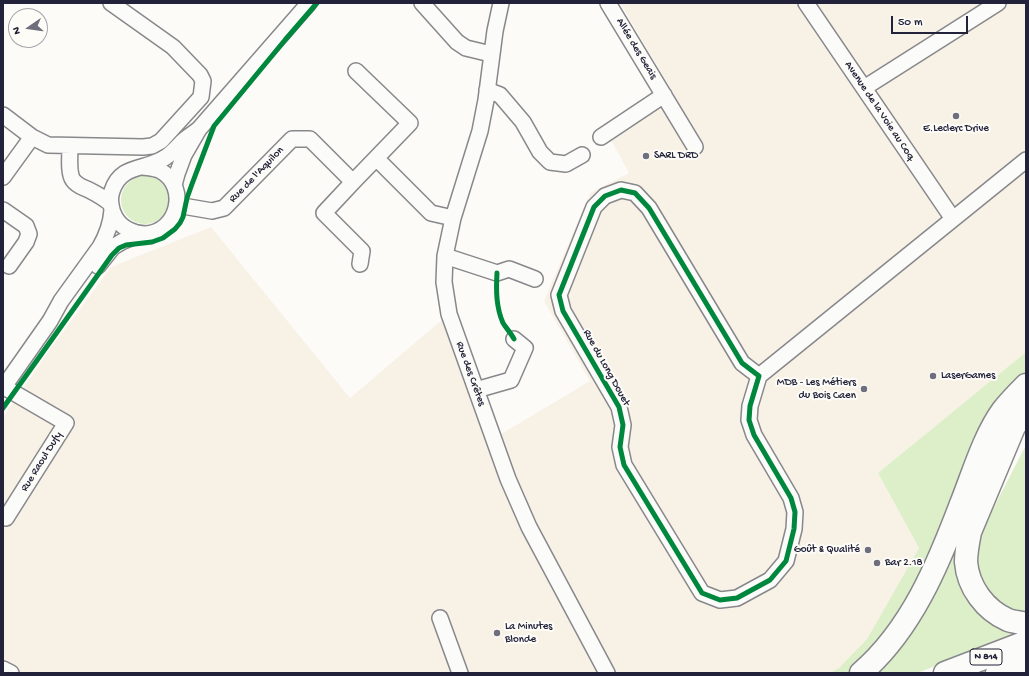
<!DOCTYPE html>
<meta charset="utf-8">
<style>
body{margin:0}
#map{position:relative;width:1029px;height:676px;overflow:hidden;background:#fcfbf8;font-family:"Gochi Hand",sans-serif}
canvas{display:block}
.frame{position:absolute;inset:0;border:4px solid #22223b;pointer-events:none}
.north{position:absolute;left:8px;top:8px;width:40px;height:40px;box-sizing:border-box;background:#fdfcf7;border:1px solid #a5a5ac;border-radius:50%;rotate:257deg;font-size:11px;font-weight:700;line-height:16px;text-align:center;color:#22223b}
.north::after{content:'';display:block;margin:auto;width:14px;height:18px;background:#6e6e7d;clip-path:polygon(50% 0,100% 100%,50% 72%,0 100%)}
.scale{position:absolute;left:891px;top:16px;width:77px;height:18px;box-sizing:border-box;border:2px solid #22223b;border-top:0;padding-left:5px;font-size:12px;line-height:14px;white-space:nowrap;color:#22223b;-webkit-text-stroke:3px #fdfcf7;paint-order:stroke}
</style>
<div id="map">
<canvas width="1029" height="676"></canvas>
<div class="frame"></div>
<div class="north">N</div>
<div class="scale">50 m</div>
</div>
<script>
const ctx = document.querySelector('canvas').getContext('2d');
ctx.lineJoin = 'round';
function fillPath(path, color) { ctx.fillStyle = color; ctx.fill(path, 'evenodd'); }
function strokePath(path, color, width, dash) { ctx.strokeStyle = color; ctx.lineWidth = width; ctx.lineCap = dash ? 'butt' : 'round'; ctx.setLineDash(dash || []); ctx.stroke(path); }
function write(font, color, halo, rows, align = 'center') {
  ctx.font = font + ' "Gochi Hand",sans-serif'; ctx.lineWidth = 4; ctx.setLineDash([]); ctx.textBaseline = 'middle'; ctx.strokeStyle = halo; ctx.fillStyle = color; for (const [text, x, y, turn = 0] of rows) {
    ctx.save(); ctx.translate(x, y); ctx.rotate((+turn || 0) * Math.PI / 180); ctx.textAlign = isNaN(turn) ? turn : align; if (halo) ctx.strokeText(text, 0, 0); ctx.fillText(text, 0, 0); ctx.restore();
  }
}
fillPath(new Path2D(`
 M620 3H1026V352L878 473 919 548 867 639 839 668 830 673H3V417L48 352 111 267 211 227 350 398 443 319 486 443 590 381 544 301 590 193 629 173 610 138 675 96Z`), '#f8f1e6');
fillPath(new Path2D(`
 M121 200a24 24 0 1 1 48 0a24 24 0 1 1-48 0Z
 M1026 352V372L1021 376 934 545 913 591 895 622 867 657 847 673H830L839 668 867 639 919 548 878 473Z
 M1026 445V615L1017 616 989 599 974 568 978 538Z
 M988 450 957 554 1017 631V635L917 673H877L913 629 937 583Z`), '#dcefc8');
const minor = new Path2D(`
 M422 3 457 42 466 48 491 54
 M501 3 495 31 486 100 480 131 453 218 445 256 444 282 449 314 508 479 529 527 607 673
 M608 3 695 147
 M806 3 953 219
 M356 71 410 123 353 182 324 213 362 251 360 264
 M864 88 998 3
 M487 90 500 95 523 122 540 152 550 162 566 164 582 155
 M3 115 32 137 48 145 143 147 152 146 161 141 201 97 203 81 200 75 173 47 111 3
 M601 137 664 95
 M70 146C70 155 68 173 73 180 77 186 83 187 89 190 97 194 104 198 111 204
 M376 158 431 213 453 218
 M143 167C149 168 155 168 161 171 189 187 178 232 146 234 134 234 121 228 115 217 111 210 109 199 112 191 121 163 146 171 166 157 172 153 177 147 182 142 187 137 193 134 199 129
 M3 177 32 137
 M174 185 177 174 184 155 199 129 309 3
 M621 190 635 193 649 208 742 363 759 376 750 406 749 420 754 435 791 498 795 512 794 529 786 561 770 580 737 598 720 600 702 593 624 465 620 447 623 425 619 407 563 311 559 295 594 207 605 196Z
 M177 205 212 211 224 208 292 139H310L353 182
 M3 210 26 226 29 234 26 242 9 266
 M445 256 497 273 509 269 535 279
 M98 266 113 247 123 241 141 234
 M759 376 1026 160
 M3 388 50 321 61 301 100 247C107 235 111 224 112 210
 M476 390 511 380 525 348 514 339
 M3 516 6 518 66 423 4 387
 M440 618 460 673
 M3 669 11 673`);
const highway = new Path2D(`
 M1026 411 1014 427 970 532C968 542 966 552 966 562 968 587 985 610 1008 620 1013 622 1020 622 1026 624
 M861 673C911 630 938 565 961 504 973 474 984 436 1003 410 1010 401 1018 393 1026 385
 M945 673 1026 642
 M997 673 1026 662`);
strokePath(minor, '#88888c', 18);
strokePath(highway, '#88888c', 25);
strokePath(minor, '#fbfbf9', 15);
strokePath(highway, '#fbfbf9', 22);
strokePath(new Path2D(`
 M621 190 635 193 649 208 742 363 759 376 750 406 749 420 754 435 791 498 795 512 794 529 786 561 770 580 737 598 720 600 702 593 624 465 620 447 623 425 619 407 563 311 559 295 594 207 605 196Z
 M497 273C496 290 496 307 503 323 506 328 511 333 514 339
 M3 408 112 255 119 248 126 245 152 242 163 238 175 229 180 223 183 217 187 198 192 184 214 126 285 40 317 3`), '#00873e', 5);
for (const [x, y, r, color] of [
 [956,116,4,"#6e6e7d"],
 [646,156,4,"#6e6e7d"],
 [933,376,4,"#6e6e7d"],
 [864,389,4,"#6e6e7d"],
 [868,550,4,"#6e6e7d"],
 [877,563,4,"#6e6e7d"],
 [497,633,4,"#6e6e7d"]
]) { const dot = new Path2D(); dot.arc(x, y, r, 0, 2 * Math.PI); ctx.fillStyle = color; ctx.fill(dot); strokePath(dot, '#fdfcf7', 1.5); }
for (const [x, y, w] of [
 [986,657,32]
]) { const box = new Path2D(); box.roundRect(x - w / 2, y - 8, w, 16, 3); ctx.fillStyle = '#fdfcf7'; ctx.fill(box); strokePath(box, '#22223b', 1); }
write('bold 10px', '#22223b', null, [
 ["N 814",986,657]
]);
write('11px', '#22223b', '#fdfcf7', [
 ["Allée des Geais",636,49,59],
 ["Avenue de la Voie au Coq",879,111,56],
 ["Rue de l'Aquilon",257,175,-46],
 ["Rue du Long Douet",606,368,61],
 ["Rue des Crêtes",470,374,70],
 ["Rue Raoul Dufy",42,462,-58]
]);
write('11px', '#22223b', '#fdfcf7', [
 ["E.Leclerc Drive",956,129,"center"],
 ["SARL DRD",654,156],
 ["LaserGames",941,376],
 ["MDB - Les Métiers",856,383,"right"],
 ["du Bois Caen",856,396,"right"],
 ["Goût & Qualité",860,550,"right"],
 ["Bar 2.18",885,563],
 ["La Minutes",505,627],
 ["Blonde",505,640]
], 'left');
</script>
